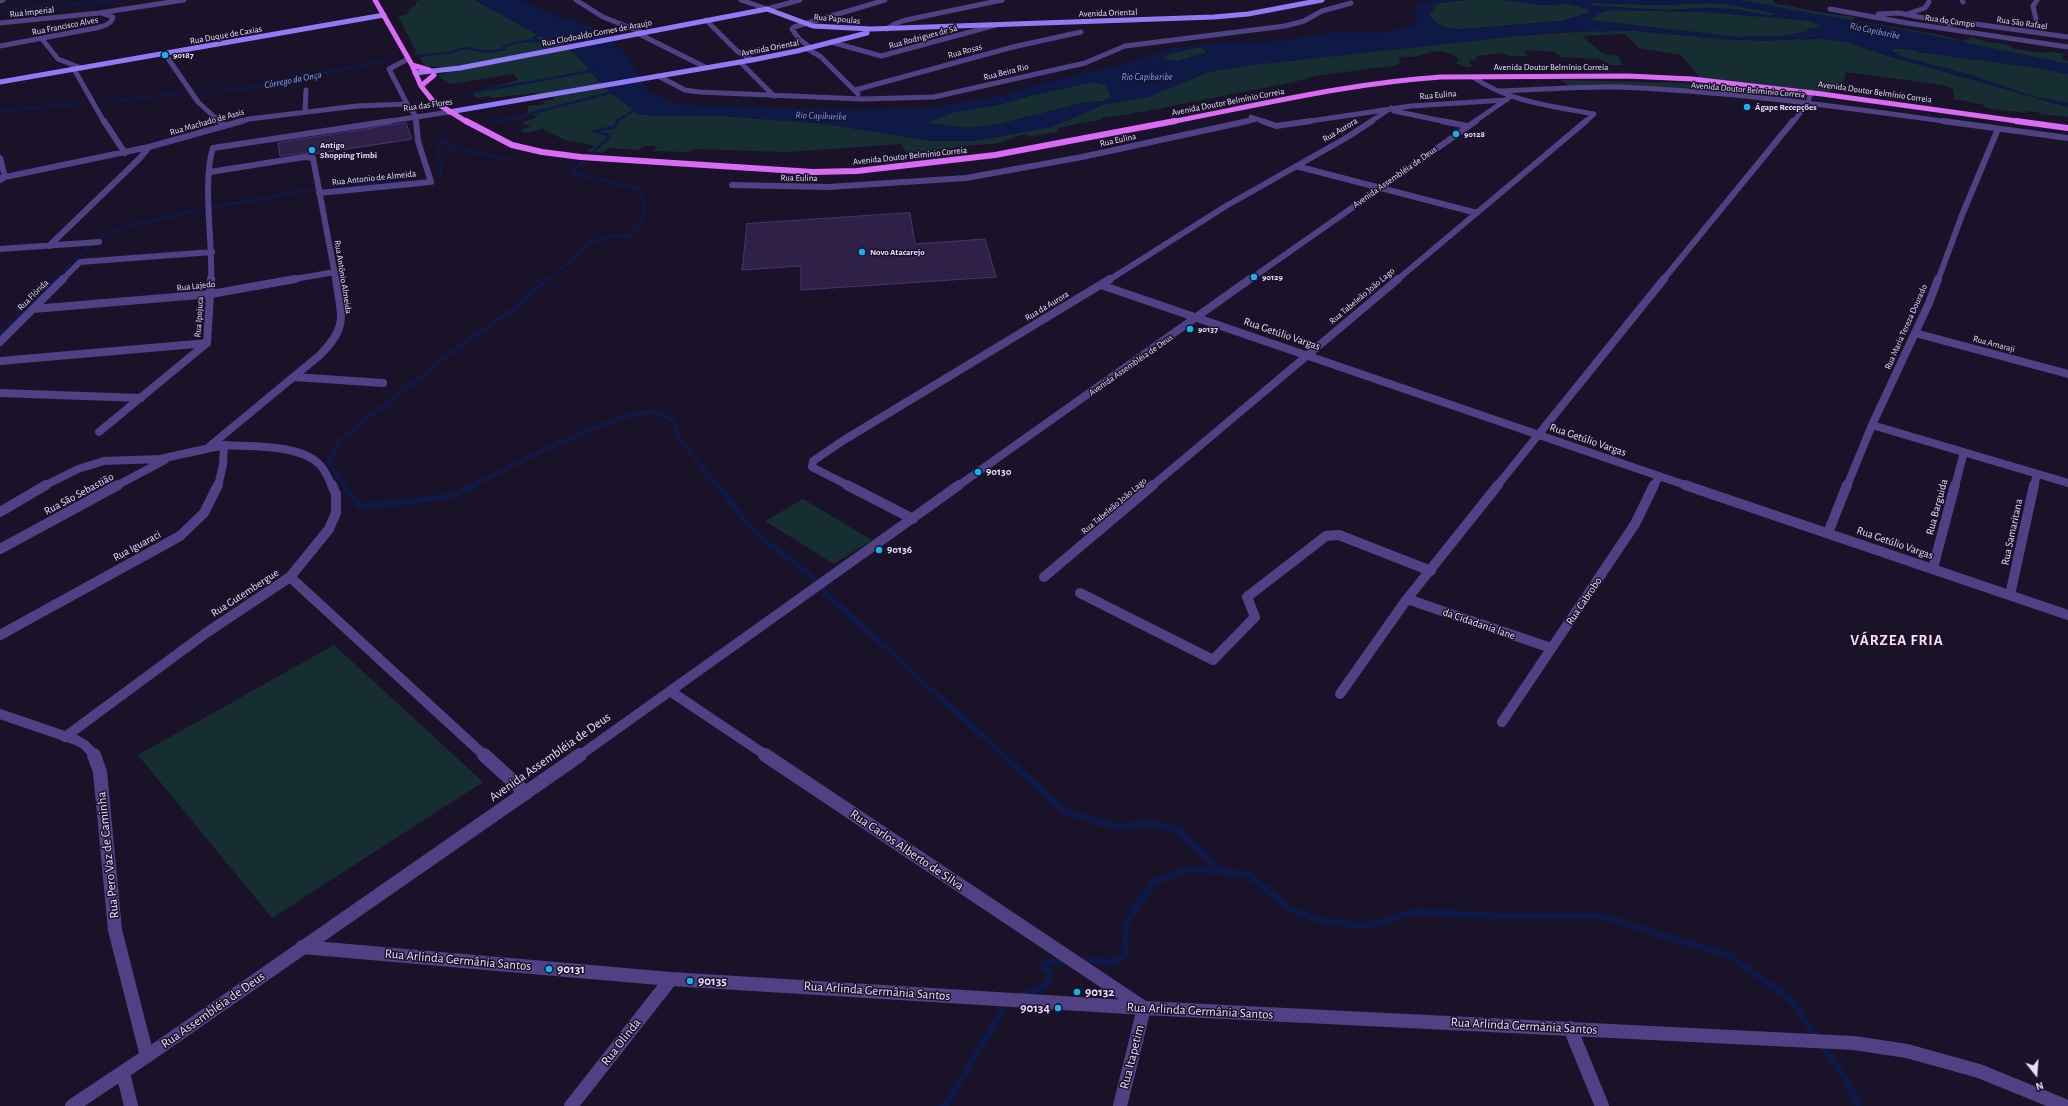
<!DOCTYPE html>
<meta charset="utf-8">
<style>
body{margin:0}
#map{position:relative;width:2068px;height:1106px;overflow:hidden;background:#1a1228;font-family:"Alegreya Sans",sans-serif}
canvas{display:block}
.north{position:absolute;left:2016px;top:1054px;width:40px;height:40px;-webkit-text-stroke:3px #1a1228;paint-order:stroke;rotate:163deg;font-size:11px;font-weight:700;line-height:16px;text-align:center;color:#e5dcfc}
.north::after{content:'';display:block;margin:auto;width:14px;height:18px;background:#e5dcfc;clip-path:polygon(50% 0,100% 100%,50% 72%,0 100%)}
</style>
<div id="map">
<canvas width="2068" height="1106"></canvas>
<div class="north">N</div>
</div>
<script>
const ctx = document.querySelector('canvas').getContext('2d');
ctx.lineJoin = 'round';
function fillPath(path, color) { ctx.fillStyle = color; ctx.fill(path, 'evenodd'); }
function strokePath(path, color, width, dash) { ctx.strokeStyle = color; ctx.lineWidth = width; ctx.lineCap = dash ? 'butt' : 'round'; ctx.setLineDash(dash || []); ctx.stroke(path); }
function write(font, color, halo, rows, align = 'center') {
  ctx.font = font + ' "Alegreya Sans",sans-serif'; ctx.lineWidth = 3; ctx.setLineDash([]); ctx.textBaseline = 'middle'; ctx.strokeStyle = halo; ctx.fillStyle = color; for (const [text, x, y, turn = 0] of rows) {
    ctx.save(); ctx.translate(x, y); ctx.rotate((+turn || 0) * Math.PI / 180); ctx.textAlign = isNaN(turn) ? turn : align; if (halo) ctx.strokeText(text, 0, 0); ctx.fillText(text, 0, 0); ctx.restore();
  }
}
fillPath(new Path2D(`
 M422 0H475L540 36 554 40 573 52 603 85 541 95 535 93 491 98 490 96 476 98 472 93 518 80 513 74 451 84 438 76 448 72 548 53 453 68 425 66 419 57H416L414 54 417 53 399 18V16L409 14 408 10 416 5V1Z
 M1468 0H1507L1541 5 1569 4 1590 9 1589 13 1561 21 1464 29C1449 29 1438 28 1429 14L1433 10 1434 6 1440 3Z
 M1739 0H1773L1774 3 1830 14 1856 17 1852 20 1935 34 1962 41 1972 37 1987 42 2006 44 2015 49 2044 53 2050 51 2064 54 2062 59 2068 61V64L1909 31Z
 M1587 3 1664 5 1705 3 1726 4 1779 14 1768 15 1734 9 1700 8 1668 10 1595 6Z
 M1610 10 1704 12 1803 20 1813 22 1821 27 1810 29 1805 32 1785 36 1738 37 1588 20 1602 12Z
 M1593 31H1636L1734 40 1832 39 1848 42 1881 54 2068 107V117L2039 114V112L2026 111V113L1984 108 1985 106 1981 104 1954 99 1953 89 1943 85 1846 72 1843 84H1837L1836 90 1826 92 1697 78 1699 77 1681 55 1639 48 1625 34 1582 36 1603 54 1618 56 1622 65H1611L1600 59 1561 57 1555 52 1525 50 1527 56H1510L1500 53 1477 56 1475 60H1469L1472 67H1467L1456 63 1459 59C1446 49 1435 50 1421 55 1415 58 1406 56 1399 57L1400 62 1398 65 1315 76 1294 82 1125 115 1102 117 1100 120 1079 123 1057 129V132L1028 137 1024 134 995 144 974 145 906 153 901 144 788 152 693 149 689 152 653 151 658 146H645L639 150 609 148 601 153 586 151 596 146 565 140 543 129 525 133 520 130 531 126 521 123 537 117 532 115 515 120 511 118 527 115 528 106 545 104 543 101 554 99 553 97 605 88 639 114 658 116H723L827 124 930 141H974L1051 127 1103 105 1168 89 1208 72 1243 66 1501 37Z
 M1193 48H1201L1209 53 1177 61 1162 59 1166 55Z
 M1904 48 1925 53 2019 65 2068 74V103L2035 97 1971 75 1900 56 1892 51 1893 49Z
 M1560 80 1682 83 1804 96 1802 102 1679 91 1570 86Z
 M1094 82 1106 85 1112 98 1103 101 1082 103 996 125 968 128 932 124 929 121 955 112 994 106 1033 95Z
 M803 499 872 540 834 564 765 521Z
 M334 645 483 782 272 918 138 755Z`), '#162e32');
fillPath(new Path2D(`
 M475 0H520L557 16 599 29 609 35 615 44 629 57 641 83 651 93 673 103 691 105 861 110 935 107 994 97 1087 72 1137 61 1173 48 1220 43H1253L1286 40 1330 33H1375L1398 30 1413 25 1418 20 1415 5 1432 0H1468L1440 3 1434 6 1429 14C1438 28 1449 29 1464 29L1561 21 1589 13 1590 10 1569 4 1541 5 1501 0H1739L1909 31 2068 64V74C2028 65 1987 62 1947 56 1929 54 1911 47 1893 49L1892 51 1900 56 1971 75 2035 97 2068 103V107L1881 54 1848 42 1812 38 1769 41 1734 40 1636 31 1556 32 1243 66 1208 72 1149 97 1103 105 1051 127 974 141H930L827 124 723 116H658L639 114 605 88 573 52 554 40 540 36ZM1594 3 1664 5 1705 3 1726 4 1779 14 1768 15 1734 9 1701 8 1668 10 1595 6 1587 4ZM1610 10 1704 12 1803 20 1813 22 1820 27 1805 32 1785 36 1739 37 1588 20 1602 12ZM1193 48H1201L1208 52 1177 61 1163 59 1166 55ZM1094 82 1106 85 1112 98 1103 101 1082 103 996 125 968 128 933 124 929 121 955 112 994 106 1033 95Z`), '#0f1945');
strokePath(new Path2D(`
 M0 11 120 0
 M417 56 448 53 465 48 488 52 505 49 504 46 506 45 527 41H541L533 38 544 32
 M200 91 245 89 385 61
 M470 93 596 70
 M103 102 183 93
 M416 103H421
 M0 111 86 103
 M498 122 617 91
 M616 122 639 107`), '#0f1945', 2.5);
strokePath(new Path2D(`
 M490 124 502 121
 M448 138 443 142 451 147 513 161
 M440 176 442 168 436 150 443 142
 M331 186 416 181
 M215 207 308 190
 M54 280 92 243 124 227 199 210
 M547 280 592 242 612 236 632 235C648 217 647 211 639 189L571 173 609 137 608 135 594 131 615 127 617 121`), '#0f1945', 3);
strokePath(new Path2D(`
 M0 334 55 279
 M345 486 328 463 340 440 456 349 512 310 548 279
 M472 486C507 469 623 406 657 413 663 414 669 419 674 421L680 440 718 486`), '#0f1945', 4);
strokePath(new Path2D(`
 M344 485 359 506 410 502 455 495 474 485
 M717 485 756 534 809 574 825 592 1004 756`), '#0f1945', 5.5);
strokePath(new Path2D(`
 M1003 755 1066 812 1117 827 1150 823 1180 831 1221 871 1249 875 1290 909 1322 921 1368 926 1414 912 1497 916H1601L1730 956 1791 1000 1845 1078 1859 1106
 M1080 960 1113 963 1125 955 1126 924 1153 882 1189 869 1221 871
 M1022 996 1045 985 1049 981V974L1043 967 1047 962H1068
 M941 1106 947 1103 1004 1007`), '#0f1945', 7);
const building = new Path2D(`
 M406 123 412 139 315 154 303 153 280 156 278 143Z
 M910 213 915 244 985 239 996 277 801 290V266L742 270 747 224Z`);
fillPath(building, '#2f2048');
strokePath(building, '#4b3372', 1);
strokePath(new Path2D(`
 M576 0 603 17 641 32
 M741 0 767 9 800 0
 M1962 0 1963 2
 M0 1 3 0
 M1830 9 1907 23 2068 47
 M1878 14 1899 13 1949 23
 M1907 14 1925 8 1929 2
 M2036 19 2033 6 2037 0
 M706 20 737 51 752 60
 M0 23 99 13 184 0
 M1949 24 1968 23 2068 37
 M887 29 894 24 906 20 1002 0
 M637 33 707 68
 M42 39 58 59 81 68
 M831 42 881 56 996 25
 M0 46 96 28C103 26 111 25 113 17L101 13
 M811 48 799 39 792 29 794 27 885 0
 M808 49 821 57 858 94
 M165 54 198 102 220 122
 M740 62 774 96
 M74 69 104 122
 M660 77 685 90 699 92 862 99 934 97 1085 63 1125 46 1285 26 1304 21 1322 11 1351 3
 M1473 77C1509 102 1551 106 1594 114L1585 122
 M855 90 1013 47 1081 32
 M1499 91C1538 90 1578 86 1617 87 1728 91 1840 107 1950 122
 M407 104 389 69 408 59
 M1394 111 1447 122
 M305 112 306 90
 M1251 117 1265 122
 M239 122 249 119 357 106 407 104 415 115 416 122
 M384 122 449 112
 M1244 122 1257 119
 M1304 122 1411 106 1506 100
 M1370 122 1391 108
 M1474 122 1510 97
 M1793 122 1808 103 1811 92`), '#4f4184', 5);
strokePath(new Path2D(`
 M104 121 125 153
 M219 121 224 125
 M1262 121 1276 126 1311 121
 M1442 121 1467 126
 M1943 121 2068 138
 M0 158 5 177 0 180
 M1296 166 1477 213
 M210 172 304 157 313 158 336 280
 M0 178 149 147 242 121
 M732 185 828 187 966 178 1082 157 1248 121
 M319 193 431 182 418 141 416 121
 M49 246 140 158 149 147
 M0 249 99 242
 M62 280 80 262 212 252
 M211 280C213 242 202 182 213 148L391 121
 M289 280 335 272
 M1109 280 1226 206 1346 138 1372 121
 M1249 280 1476 121
 M1397 280 1586 121
 M1663 280 1793 121
 M1938 280 1962 215 1998 129`), '#4f4184', 6);
strokePath(new Path2D(`
 M1101 285 1688 486
 M33 309 211 294 295 279
 M1915 333 2068 374
 M0 342 63 279
 M0 361 207 343
 M294 377 383 383
 M0 393 141 398
 M1872 425 2068 483
 M99 432 207 343 211 279
 M224 445C251 447 297 444 318 463 325 469 328 478 332 486
 M210 446 320 355C349 326 341 316 336 279
 M44 486 78 469 104 461 160 459 224 445 223 465 218 486
 M116 486 165 460
 M849 486 812 467 813 461 844 440 1110 279
 M958 486 1250 279
 M1152 486 1398 279
 M1497 486 1664 279
 M1654 486 1659 476
 M1847 486 1872 425 1929 303 1938 279
 M1955 486 1964 452
 M2034 486 2037 474`), '#4f4184', 8);
strokePath(new Path2D(`
 M847 485 913 519
 M1685 485 2068 615
 M0 512 46 485
 M1828 533 1847 485
 M0 549 118 485
 M1933 568 1955 485
 M290 577 485 756
 M1044 577 1153 485
 M1080 593 1213 660 1255 617 1247 597 1326 536 1339 535 1431 571
 M2010 595 2034 485
 M1407 599 1551 648
 M0 635 180 536 204 513 218 485
 M670 691 767 756
 M1340 694 1407 599 1498 485
 M0 714 76 740 85 745 95 756
 M1502 722 1635 524 1654 485
 M65 737 206 633 290 577 329 529 336 513V494L332 485
 M579 756 959 485`), '#4f4184', 10);
strokePath(new Path2D(`
 M94 755 100 772 115 930 147 1056
 M484 755 526 793
 M765 755 1144 1008 1120 1106
 M302 947 671 979 1144 1008 1854 1043 1907 1051 1979 1071 2065 1106
 M1570 1028 1602 1106
 M123 1073 131 1106
 M72 1106 147 1056 580 755
 M571 1106 671 979`), '#4f4184', 14);
strokePath(new Path2D(`
 M415 73 460 68 767 9 813 26 871 29 1214 17 1248 14 1322 0
 M0 82 384 15
 M449 112 752 60 797 51 867 33`), '#937af5', 5);
strokePath(new Path2D(`
 M375 0 412 65 421 86 433 101 467 122
 M412 65 429 70
 M421 86 434 75
 M1170 122C1259 105 1350 83 1441 77L1628 76 1692 79 1822 94 2024 122`), '#d96bf4', 5);
strokePath(new Path2D(`
 M466 121 512 145 542 152 581 157 813 172 857 171 995 155 1175 121
 M2016 121 2068 128`), '#d96bf4', 6);
for (const [x, y, r, color] of [
 [165,55,4,"#16b2ee"],
 [1747,107,4,"#16b2ee"],
 [1456,134,4,"#16b2ee"],
 [312,150,4,"#16b2ee"],
 [862,252,4,"#16b2ee"],
 [1254,277,4,"#16b2ee"],
 [1190,329,4,"#16b2ee"],
 [978,472,4,"#16b2ee"],
 [879,550,4,"#16b2ee"],
 [549,969,4,"#16b2ee"],
 [690,981,4,"#16b2ee"],
 [1077,992,4,"#16b2ee"],
 [1058,1008,4,"#16b2ee"]
]) { const dot = new Path2D(); dot.arc(x, y, r, 0, 2 * Math.PI); ctx.fillStyle = color; ctx.fill(dot); strokePath(dot, '#1a1228', 1.5); }
write('9px', '#e5dcfc', '#1a1228', [
 ["Rua Imperial",32,12,-6],
 ["Avenida Oriental",1108,13,-2],
 ["Rua Papoulas",837,19,5],
 ["Rua do Campo",1950,21,8],
 ["Rua São Rafael",2022,23,8],
 ["Rua Francisco Alves",65,26,-11],
 ["Rua Clodoaldo Gomes de Araujo",597,33,-11],
 ["Rua Duque de Caxias",226,35,-10],
 ["Rua Rodrigues de Sá",923,37,-15],
 ["Avenida Oriental",770,48,-11],
 ["Rua Rosas",965,51,-15],
 ["Avenida Doutor Belmínio Correia",1551,67],
 ["Rua Beira Rio",1006,72,-14],
 ["Avenida Doutor Belminio Correia",1748,90,5],
 ["Avenida Doutor Belmínio Correia",1875,92,8],
 ["Rua Eulina",1438,95,-5],
 ["Avenida Doutor Belmínio Correia",1228,102,-11],
 ["Rua das Flores",428,105,-8],
 ["Rua Machado de Assis",207,122,-16],
 ["Rua Aurora",1340,130,-31],
 ["Rua Eulina",1118,140,-12],
 ["Avenida Doutor Belmínio Correia",910,156,-6],
 ["Avenida Assembléia de Deus",1395,177,-35],
 ["Rua Antonio de Almeida",374,178,-6],
 ["Rua Eulina",799,178,1],
 ["Rua Antônio Almeida",343,277,81],
 ["Rua Lajedo",196,286,-6],
 ["Rua Flórida",33,295,-45],
 ["Rua Tabeleão João Lago",1362,296,-40],
 ["Rua da Aurora",1047,306,-31],
 ["Rua Ipojuca",199,317,-86],
 ["Rua Maria Tereza Dourado",1906,327,-66],
 ["Rua Amaraji",1994,344,15],
 ["Avenida Assembléia de Deus",1131,365,-35],
 ["Rua Tabeleão João Lago",1114,506,-40]
]);
write('bold 9px', '#e5dcfc', '#1a1228', [
 ["90187",173,55],
 ["Ágape Recepções",1755,107],
 ["90128",1464,134],
 ["Antigo",320,145],
 ["Shopping Timbi",320,155],
 ["Novo Atacarejo",870,252],
 ["90129",1262,277],
 ["90137",1198,329]
], 'left');
write('italic 10px', '#72a1f5', '#1a1228', [
 ["Rio Capibaribe",1875,31,12],
 ["Rio Capibaribe",1147,77],
 ["Córrego da Onça",293,80,-11],
 ["Rio Capibaribe",821,116,2]
]);
write('11px', '#e5dcfc', '#1a1228', [
 ["Rua Getúlio Vargas",1282,334,19],
 ["Rua Getúlio Vargas",1588,440,19],
 ["Rua São Sebastião",79,494,-28],
 ["Rua Barguida",1937,507,-75],
 ["Rua Samaritana",2012,532,-78],
 ["Rua Getúlio Vargas",1895,543,19],
 ["Rua Iguaraci",137,546,-28],
 ["Rua Gutembergue",245,593,-33],
 ["Rua Cabrobo",1584,601,-56],
 ["da Cidadania lane",1479,624,19]
]);
write('bold 11px', '#e5dcfc', '#1a1228', [
 ["90130",986,472],
 ["90136",887,550]
], 'left');
write('13px', '#e5dcfc', '#1a1228', [
 ["Avenida Assembléia de Deus",550,757,-35],
 ["Rua Carlos Alberto de Silva",907,850,34],
 ["Rua Pero Vaz de Caminha",108,855,-96],
 ["Rua Arlinda Germânia Santos",458,960,5],
 ["Rua Arlinda Germânia Santos",877,991,4],
 ["Rua Assembléia de Deus",213,1010,-35],
 ["Rua Arlinda Germânia Santos",1200,1011,3],
 ["Rua Arlinda Germânia Santos",1524,1026,3],
 ["Rua Olinda",621,1042,-52],
 ["Rua Itapetim",1132,1057,-76]
]);
write('bold 13px', '#e5dcfc', '#1a1228', [
 ["90131",557,969],
 ["90135",698,981],
 ["90132",1085,992],
 ["90134",1050,1008,"right"]
], 'left');
ctx.letterSpacing = '1px';
write('bold 15px', '#fddeec', '#1a1228', [
 ["VÁRZEA FRIA",1897,640]
]);
ctx.letterSpacing = '0px';
</script>
